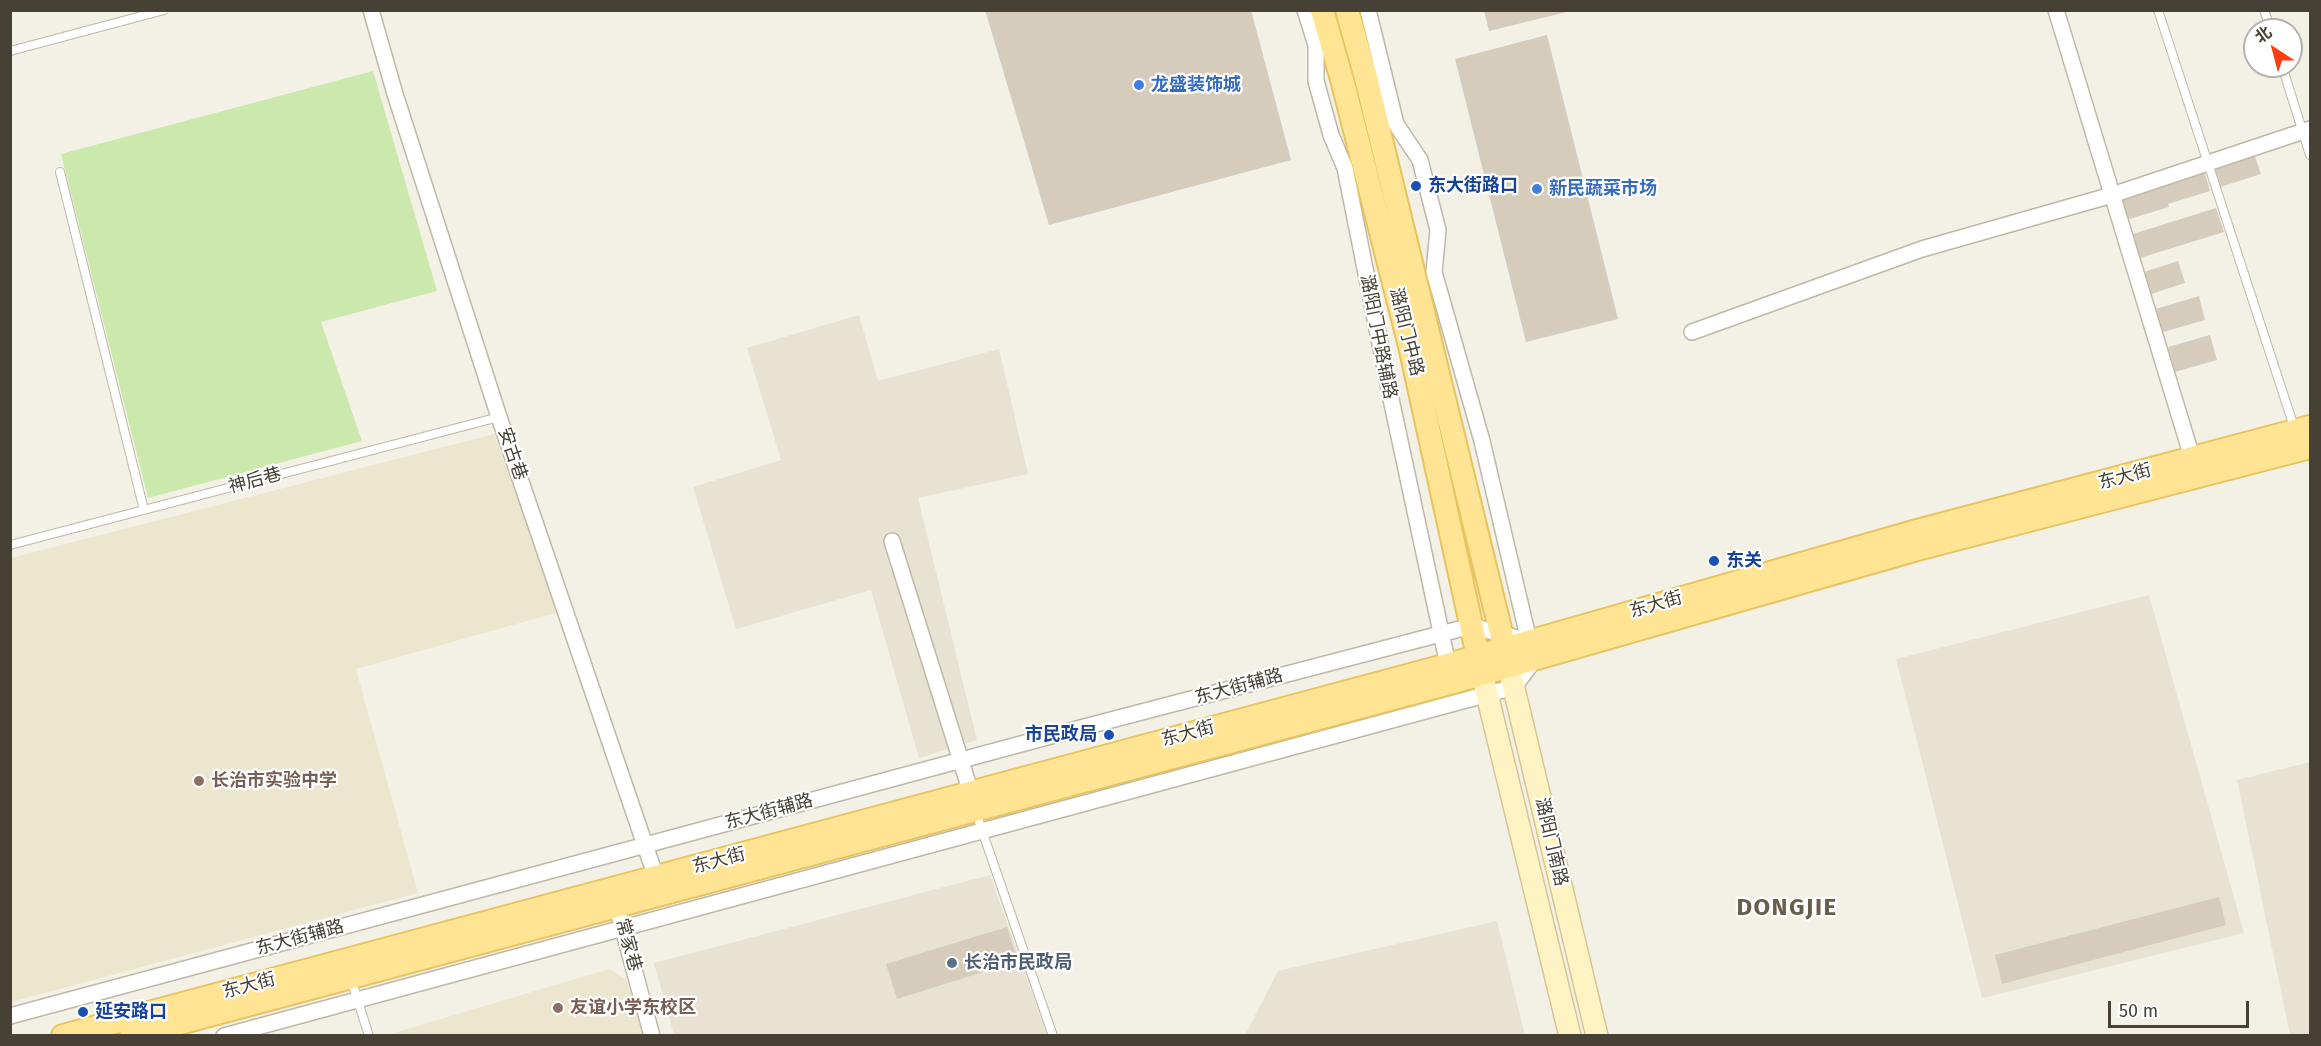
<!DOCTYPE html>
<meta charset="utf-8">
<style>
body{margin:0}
#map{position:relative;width:2321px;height:1046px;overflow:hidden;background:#f3f0e6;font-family:"Fira Sans","Noto Sans SC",sans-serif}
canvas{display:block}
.frame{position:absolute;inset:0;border:12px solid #464035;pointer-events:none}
.north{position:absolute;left:2243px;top:18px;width:60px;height:60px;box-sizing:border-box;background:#fff;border:2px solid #b5b3ae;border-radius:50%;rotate:324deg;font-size:16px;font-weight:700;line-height:24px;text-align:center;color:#464035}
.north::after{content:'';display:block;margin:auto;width:21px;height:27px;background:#ff3d11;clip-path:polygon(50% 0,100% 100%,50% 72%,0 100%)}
.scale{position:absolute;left:2108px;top:1001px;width:141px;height:27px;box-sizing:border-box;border:3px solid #464035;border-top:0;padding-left:8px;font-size:18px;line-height:21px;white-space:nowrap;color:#464035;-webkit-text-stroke:4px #fff;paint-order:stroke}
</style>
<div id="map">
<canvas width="2321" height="1046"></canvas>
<div class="frame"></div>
<div class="north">北</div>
<div class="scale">50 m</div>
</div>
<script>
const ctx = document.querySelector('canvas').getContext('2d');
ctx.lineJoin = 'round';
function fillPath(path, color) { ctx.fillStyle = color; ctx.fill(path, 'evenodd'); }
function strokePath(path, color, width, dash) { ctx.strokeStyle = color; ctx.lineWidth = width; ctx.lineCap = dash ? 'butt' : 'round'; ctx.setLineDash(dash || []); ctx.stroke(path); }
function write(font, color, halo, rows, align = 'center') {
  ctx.font = font + ' "Fira Sans","Noto Sans SC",sans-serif'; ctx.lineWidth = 4.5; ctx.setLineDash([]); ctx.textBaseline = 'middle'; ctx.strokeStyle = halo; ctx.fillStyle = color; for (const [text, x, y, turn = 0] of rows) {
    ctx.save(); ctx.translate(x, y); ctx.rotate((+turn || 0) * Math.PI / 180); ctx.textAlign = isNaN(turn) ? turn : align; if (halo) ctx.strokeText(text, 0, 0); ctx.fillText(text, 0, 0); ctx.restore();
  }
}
fillPath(new Path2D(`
 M859 315 878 381 999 349 1028 474 918 498 977 740 919 758 871 590 736 629 693 487 781 460 747 348Z
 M2149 595 2244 933 1982 998 1896 659Z
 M2310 762V1035H2290L2237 780Z
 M990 875 1047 1035H674L654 963Z
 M1497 921 1525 1035H1245L1278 971Z`), '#e8e2d3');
fillPath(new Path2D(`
 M494 434 559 612 356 669 418 893 11 1002V558Z
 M609 969 627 980 643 1035H387Z`), '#ede6cf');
fillPath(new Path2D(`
 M373 71 437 291 321 322 362 441 148 498 61 154Z`), '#cce9ad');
fillPath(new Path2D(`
 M985 10H1251L1291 160 1049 225Z
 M1484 10H1571V11L1489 31Z
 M1547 35 1618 319 1526 342 1455 59Z
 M2254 154 2261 174 2220 187 2214 167Z
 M2204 170 2210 191 2168 204 2169 207 2126 220 2119 197Z
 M2216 208 2224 232 2140 258 2133 234Z
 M2178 261 2185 283 2151 294 2144 272Z
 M2199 296 2205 320 2163 332 2156 309Z
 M2210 335 2217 360 2175 372 2168 347Z
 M2219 897 2226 925 2002 984 1995 955Z
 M1007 927 1018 961 897 999 886 964Z`), '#d5ccbb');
const service = new Path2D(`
 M2158 10 2295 430
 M2264 10 2271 30
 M10 51 164 10
 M2282 66 2310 155
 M60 172 144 510
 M10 545 499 417
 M976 813 1053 1036
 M351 979 369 1036`);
const minor = new Path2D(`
 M371 10 395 94 499 417 659 886
 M1305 10 1316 45V81L1331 135 1345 168 1391 399 1448 665
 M2056 10 2195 467
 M1692 332 1922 249 2112 195 2310 129
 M892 541 971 793
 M620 918 652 1036
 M10 1016 1088 726 1471 626 1529 641 1482 441 1434 272 1438 230 1420 160 1396 124 1368 10
 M224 1036 1514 687 1535 659`);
const secondary = new Path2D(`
 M1505 651 1597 1036
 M1478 657 1570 1036`);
const primary = new Path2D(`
 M1322 10 1343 83 1410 346 1478 656
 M1347 10 1366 78 1505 649
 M63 1036 1448 665 1917 531 2310 427
 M131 1036 1453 682 1921 548 2310 447`);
strokePath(service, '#bfb8a8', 10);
strokePath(minor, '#bfb8a8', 18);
strokePath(secondary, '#d5c694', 24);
strokePath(primary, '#e8c35f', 26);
strokePath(service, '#fff', 8);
strokePath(minor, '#fff', 15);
strokePath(secondary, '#fff3c4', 21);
strokePath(primary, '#ffe493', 22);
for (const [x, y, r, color] of [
 [1139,85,6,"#3f7fe0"],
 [1416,186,6,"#1a4fb4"],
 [1537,189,6,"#3f7fe0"],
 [1714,561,6,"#1a4fb4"],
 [1109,735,6,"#1a4fb4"],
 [199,781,6,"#8d6e63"],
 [952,963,6,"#5c6f8a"],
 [558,1008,6,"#8d6e63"],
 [83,1012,6,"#1a4fb4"]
]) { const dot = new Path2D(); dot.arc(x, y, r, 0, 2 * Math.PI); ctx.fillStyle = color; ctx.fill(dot); strokePath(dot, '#fff', 2); }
write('bold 18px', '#366cbe', '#fff', [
 ["龙盛装饰城",1151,85],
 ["新民蔬菜市场",1549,189]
], 'left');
write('bold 18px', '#164399', '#fff', [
 ["东大街路口",1428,186],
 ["东关",1726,561],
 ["市民政局",1097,735,"right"],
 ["延安路口",95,1012]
], 'left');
write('18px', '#464035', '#fff', [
 ["潞阳门中路",1406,332,76],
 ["潞阳门中路辅路",1378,337,79],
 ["安古巷",512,454,71],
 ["东大街",2125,477,-15],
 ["神后巷",255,481,-15],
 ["东大街",1656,605,-16],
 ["东大街辅路",1239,687,-15],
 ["东大街",1188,734,-15],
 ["东大街辅路",769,812,-15],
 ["潞阳门南路",1551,842,77],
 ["东大街",719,861,-15],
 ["东大街辅路",300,938,-15],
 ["常家巷",628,945,75],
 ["东大街",249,986,-15]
]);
write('bold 18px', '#785e54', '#fff', [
 ["长治市实验中学",211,781],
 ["友谊小学东校区",570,1008]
], 'left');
write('bold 18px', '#4e5e75', '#fff', [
 ["长治市民政局",964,963]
], 'left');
ctx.letterSpacing = '1.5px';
write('bold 24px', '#695e4c', '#fff', [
 ["DONGJIE",1787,908]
]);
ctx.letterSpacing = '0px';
</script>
